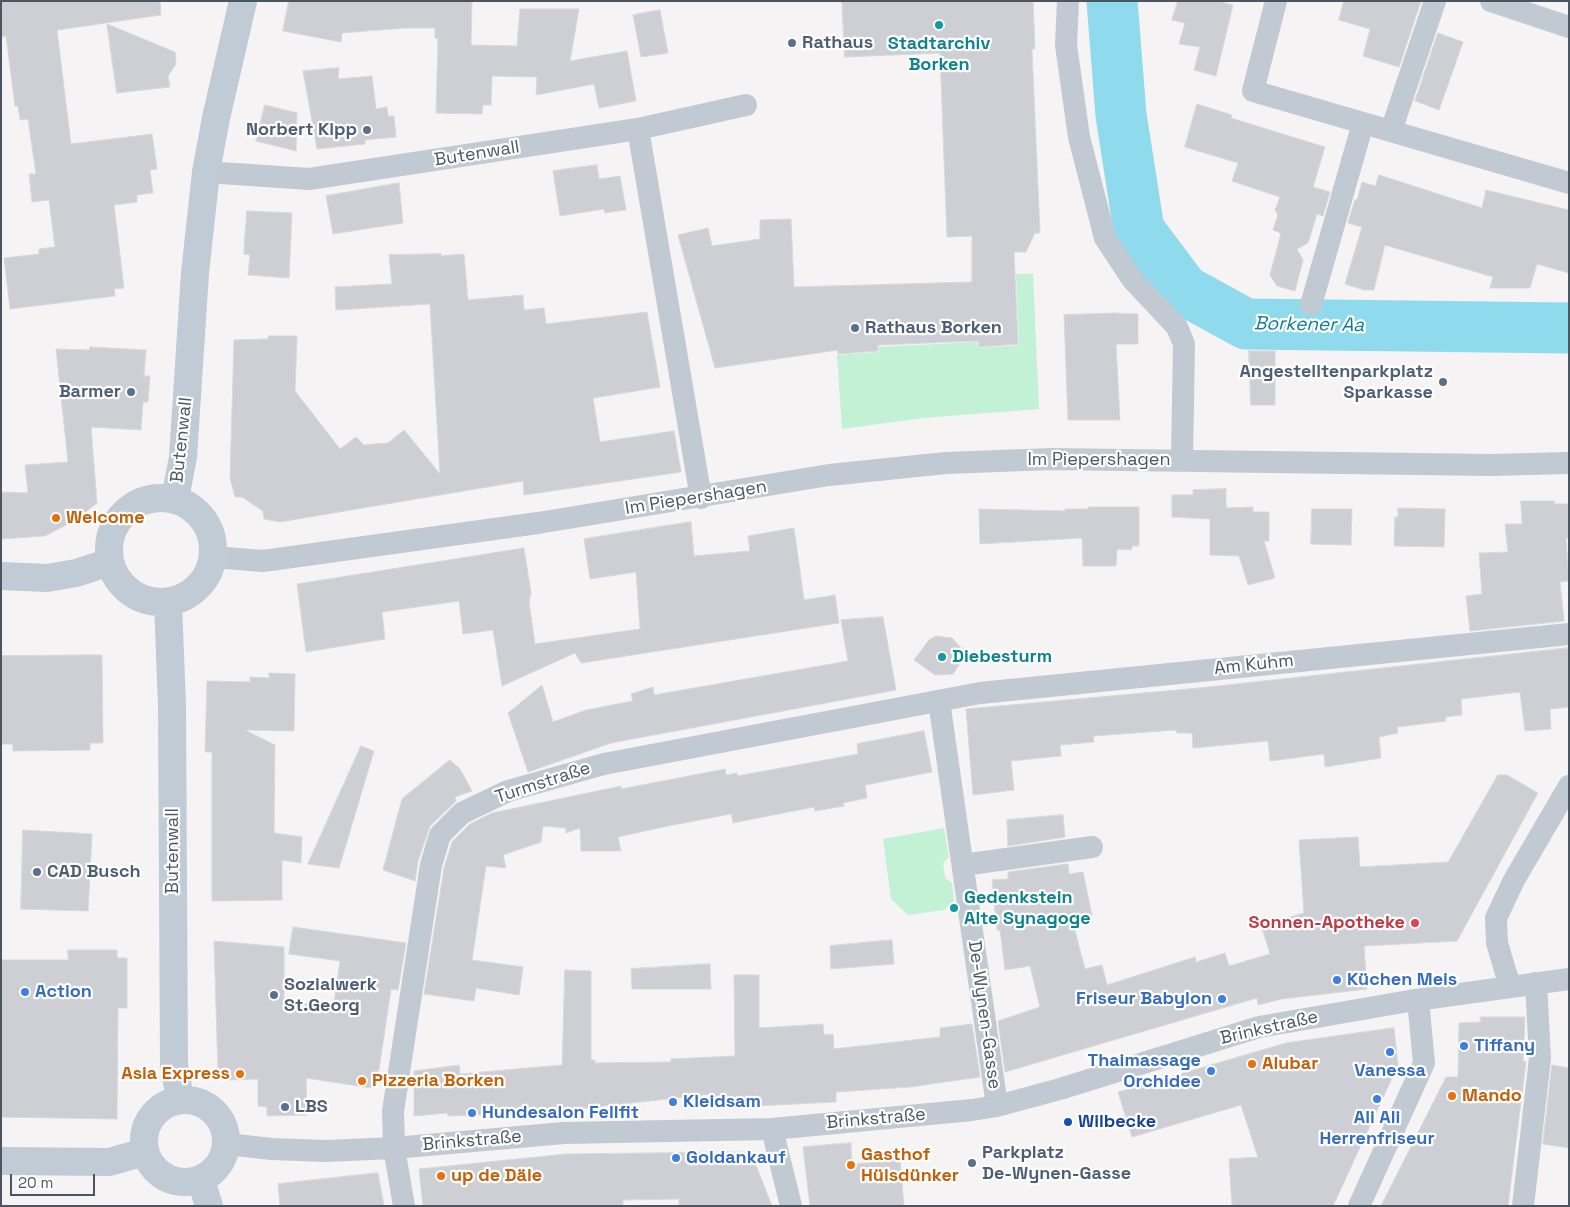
<!DOCTYPE html>
<meta charset="utf-8">
<style>
body{margin:0}
#map{position:relative;width:1570px;height:1207px;overflow:hidden;background:#f5f3f3;font-family:"Space Grotesk",sans-serif}
canvas{display:block}
.frame{position:absolute;inset:0;border:2px solid #4a5661;pointer-events:none}
.scale{position:absolute;left:10px;top:1174px;width:85px;height:22px;box-sizing:border-box;border:2px solid #4a5661;border-top:0;padding-left:6px;font-size:15px;line-height:18px;white-space:nowrap;color:#4a5661;-webkit-text-stroke:4px #fff;paint-order:stroke}
</style>
<div id="map">
<canvas width="1570" height="1207"></canvas>
<div class="frame"></div>
<div class="scale">20 m</div>
</div>
<script>
const ctx = document.querySelector('canvas').getContext('2d');
ctx.lineJoin = 'round';
function fillPath(path, color) { ctx.fillStyle = color; ctx.fill(path, 'evenodd'); }
function strokePath(path, color, width, dash) { ctx.strokeStyle = color; ctx.lineWidth = width; ctx.lineCap = dash ? 'butt' : 'round'; ctx.setLineDash(dash || []); ctx.stroke(path); }
function write(font, color, halo, rows, align = 'center') {
  ctx.font = font + ' "Space Grotesk",sans-serif'; ctx.lineWidth = 4.5; ctx.setLineDash([]); ctx.textBaseline = 'middle'; ctx.strokeStyle = halo; ctx.fillStyle = color; for (const [text, x, y, turn = 0] of rows) {
    ctx.save(); ctx.translate(x, y); ctx.rotate((+turn || 0) * Math.PI / 180); ctx.textAlign = isNaN(turn) ? turn : align; if (halo) ctx.strokeText(text, 0, 0); ctx.fillText(text, 0, 0); ctx.restore();
  }
}
fillPath(new Path2D(`
 M1016 274H1033L1039 409 923 418 842 429 837 355 879 352V347L977 342 978 348 1019 345Z
 M944 828 949 857 943 863 945 878 952 883 954 901 944 910 908 915 891 899 883 839Z`), '#c3f1d5');
strokePath(new Path2D(`
 M1112 1 1121 115 1139 230 1184 290 1246 324 1569 328`), '#90daee', 51);
const building = new Path2D(`
 M1 1H160L161 15 57 30 71 144 152 134 157 169 150 170 153 193 137 195V202L114 205 124 288 114 289 115 296 10 309 4 258 39 254V249L55 247 49 200 32 202 29 174H36L28 119 20 120 18 106H15L6 36 1 37Z
 M289 1H472L471 45 517 46 520 9H579L570 61 627 51 636 101 599 108 594 84 536 95 537 77 492 76 491 105H483L482 114 436 113 438 39 435 38V28H405L342 33 341 42 283 31Z
 M842 1H1033L1035 49H1032L1040 233H1035L1026 252H1014L1018 344 979 347 978 341 878 345V351L838 354V350L715 368 678 235 708 228 712 246 760 239V220L791 219 794 287 972 282V236L947 237 940 53 845 57Z
 M1178 1H1218L1233 5 1216 76 1194 70 1200 47 1179 44 1185 23 1172 20Z
 M1344 1H1421L1399 67 1363 56 1370 29 1339 20Z
 M660 10 668 53 641 57 633 15Z
 M107 24 175 52 176 64 168 76 170 87 117 93Z
 M1438 33 1463 42 1439 110 1415 101Z
 M339 68 338 79 372 76 376 109 387 107 388 116H394L396 137 365 140V144L317 149 303 71Z
 M1197 104 1232 115 1231 118 1325 147 1313 187 1330 192 1323 216 1317 214 1308 243 1297 249 1303 260 1295 291 1277 286 1270 275 1281 233 1273 230 1278 215 1275 210 1280 197 1232 181 1238 163 1185 147Z
 M265 105 297 113 296 151 256 141Z
 M597 165 599 179 620 176 626 210 605 213 604 209 560 216 553 171Z
 M1379 175 1482 208 1486 190 1569 210V273L1537 264 1530 288H1490L1493 277 1385 245 1374 290H1364L1345 284 1362 227 1348 223 1355 199 1357 200 1362 182 1375 186Z
 M399 183 403 223 333 234 326 196Z
 M247 211 292 213 289 278 248 275 250 255 244 254Z
 M441 254V256L464 254 468 300 523 295 524 310 544 308 546 324 647 312 660 387 593 398 600 442 674 431 681 472 524 495 523 481 280 522 264 519 263 511 242 497H235L230 478 234 340 269 339 268 336H297L295 391 340 449 356 437 364 445 388 443 404 430 440 474 430 304 336 310 335 287 392 284 389 255Z
 M1115 313 1138 314V344H1116L1120 420H1068L1064 315Z
 M90 347 146 350 144 376H150L148 402H143L141 430 91 427 97 503 74 521 45 536 1 539V492L28 493 25 465 68 462 56 349 89 350Z
 M1249 351H1275V405H1251Z
 M1226 489V508L1253 507V512H1269V541H1264L1275 578 1248 585 1239 556 1210 555V519L1172 517V495H1193V490Z
 M1521 501H1555L1554 504H1569V538H1566L1569 581 1560 582 1564 621 1470 631 1466 596 1482 594 1479 553 1508 552 1505 524H1522Z
 M1088 507H1139V546H1133L1131 550 1117 549 1116 566H1083L1082 538 980 544 979 509 1065 511V509H1088Z
 M1398 508 1445 509 1444 547 1394 546 1395 517H1398Z
 M1312 509H1352L1351 545 1311 544Z
 M691 522 694 556 750 551 748 536 794 528 804 600 835 595 839 623 581 663 575 653 502 686 493 630 463 634 459 601 382 612 385 639 306 652 297 584 524 548 531 593 529 602 535 644 640 629 636 572 590 579 584 539Z
 M883 617 896 690 611 743 528 772 508 713 542 685 553 722 586 710 633 701 631 694 653 687 654 695 848 661 841 620Z
 M936 636 952 638 961 648 962 660 953 674 935 675 914 660 929 640Z
 M1569 648V707L1550 709 1551 729 1525 731 1520 692 1461 699 1462 715 1445 717 1446 721 1397 727 1398 733 1379 737 1381 758 1325 767 1324 754 1270 761 1268 741 1193 748 1192 733H1177L1176 730 1093 736 1094 742 1060 745 1061 756 1011 761 1014 790 973 795 966 709 1199 688Z
 M88 655H102L103 743H90V750L13 751V744H1V656Z
 M269 673 295 674 294 731 245 730 275 745 274 833 302 837 301 863 282 860V900L212 901V752H205L207 681 250 682V677L269 678Z
 M924 731 932 772 865 785 867 798 843 803 844 806 815 811 814 807 733 823 731 814 663 827 618 837 621 851H581L580 828 566 833V828L543 826 541 842 503 855 506 868 486 866 472 960 523 967 519 995 476 988 474 1001 424 994 444 868 452 842 470 824 492 813 621 786V789L725 769 726 775 737 773V776L858 754 857 744Z
 M361 746 374 751 339 868 308 864Z
 M450 760 460 769 472 791 455 797 456 801 430 826 418 861 415 881 383 870 402 799Z
 M1498 775H1507L1538 793 1457 941 1364 946 1367 989 1282 999 1258 1005 1257 998 1005 1072 998 1021 1040 1007 1030 966 1005 970 1000 930H997L992 880 1008 879V872L1068 864 1069 874 1083 872 1092 915 1072 919 1085 969 1102 965 1107 985 1195 957 1196 962 1225 953 1229 966 1270 954 1261 925 1304 913 1299 840 1358 837 1360 867 1448 862Z
 M1063 815 1065 837 1008 846 1007 820Z
 M23 830 92 834 88 911 21 909Z
 M293 927 406 943 398 990 391 989 378 1076 373 1075 371 1088 306 1078 307 1115 267 1116V1107L258 1106V1079L227 1080V1072H218L214 941 284 947V1004L334 1003 340 961 289 954Z
 M892 940 894 964 831 969 830 946Z
 M68 950H117V958H127V1008H118L117 1119 1 1117V960H68Z
 M710 964 711 989H632L631 969Z
 M565 970 591 971V1060H595V1063L671 1062V1059L735 1056 734 975H759V1028L823 1024 824 1035 833 1034 834 1049 940 1037V1028L972 1024 980 1077 910 1087 836 1092V1102L714 1108 712 1094 551 1112 448 1116 447 1113 414 1116V1071L459 1065 460 1074 562 1065Z
 M1480 1017H1525L1523 1061 1526 1062 1508 1206H1381L1446 1077H1458L1459 1023 1481 1022Z
 M1394 1028 1398 1065 1333 1206H1232L1229 1159 1258 1157 1241 1105 1132 1137 1118 1092 1286 1043Z
 M1552 1065 1569 1068V1148L1543 1144Z
 M851 1143 852 1164 900 1160 904 1206H810L803 1147Z
 M743 1152 752 1155 772 1206H679V1199L623 1200V1206H423L419 1169 566 1154Z
 M378 1173 384 1206H280L278 1184Z`);
fillPath(building, '#cdcfd5');
strokePath(building, '#d7d9de', 1);
strokePath(new Path2D(`
 M1068 1 1066 45 1079 137 1105 238 1132 279 1177 327 1184 344 1182 460
 M1276 1 1253 91 1569 183
 M1491 1 1569 27
 M638 129 701 498
 M1391 131 1435 1
 M206 172 309 179 638 129 746 105
 M1311 305 1363 123
 M213 557 263 561 538 523 829 475 946 463 1051 459 1490 465 1569 463
 M939 701 997 1106
 M963 865 1092 847
 M1510 987 1497 943 1496 918 1514 880 1569 786
 M772 1129 791 1206
 M227 1144 272 1149 326 1151 394 1148 564 1133 772 1129 972 1110 997 1106 1060 1089 1259 1027 1409 1001 1569 979
 M404 1206 394 1148 393 1111 431 865 440 835 462 813 508 791 604 764 980 693 1569 634
 M1359 1206 1424 1063 1418 1000
 M1523 1206 1540 1058 1536 983`), '#c1cad2', 22);
strokePath(new Path2D(`
 M109 550a52 52 0 1 1 104 0a52 52 0 1 1-104 0Z
 M175 499 183 457 195 273 206 172 216 118 243 1
 M1 576 47 578 76 573 110 562
 M168 602 172 706 174 1065 180 1099
 M144 1141a41 41 0 1 1 82 0a41 41 0 1 1-82 0Z
 M1 1161 109 1162 145 1152
 M201 1180 209 1206`), '#c1cbd6', 28);
for (const [x, y, r, color] of [
 [939,25,5,"#0f9aa8"],
 [792,43,5,"#5c6f8a"],
 [367,130,5,"#5c6f8a"],
 [855,328,5,"#5c6f8a"],
 [1443,382,5,"#5c6f8a"],
 [131,392,5,"#5c6f8a"],
 [56,518,5,"#e8710a"],
 [942,657,5,"#0f9aa8"],
 [37,872,5,"#5c6f8a"],
 [954,908,5,"#0f9aa8"],
 [1415,923,5,"#e0444e"],
 [1337,980,5,"#3f7fe0"],
 [25,992,5,"#3f7fe0"],
 [274,995,5,"#5c6f8a"],
 [1222,999,5,"#3f7fe0"],
 [1464,1046,5,"#3f7fe0"],
 [1390,1052,5,"#3f7fe0"],
 [1252,1064,5,"#e8710a"],
 [1211,1071,5,"#3f7fe0"],
 [240,1074,5,"#e8710a"],
 [362,1081,5,"#e8710a"],
 [1452,1096,5,"#e8710a"],
 [1377,1099,5,"#3f7fe0"],
 [673,1102,5,"#3f7fe0"],
 [285,1107,5,"#5c6f8a"],
 [472,1113,5,"#3f7fe0"],
 [1068,1122,5,"#1a4fb4"],
 [676,1158,5,"#3f7fe0"],
 [972,1163,5,"#5c6f8a"],
 [851,1165,5,"#e8710a"],
 [441,1176,5,"#e8710a"]
]) { const dot = new Path2D(); dot.arc(x, y, r, 0, 2 * Math.PI); ctx.fillStyle = color; ctx.fill(dot); strokePath(dot, '#fff', 2); }
write('bold 18px', '#4e5e75', '#fff', [
 ["Rathaus",802,43],
 ["Norbert Kipp",357,130,"right"],
 ["Rathaus Borken",865,328],
 ["Angestelltenparkplatz",1433,372,"right"],
 ["Sparkasse",1433,393,"right"],
 ["Barmer",121,392,"right"],
 ["CAD Busch",47,872],
 ["Sozialwerk",284,985],
 ["St.Georg",284,1006],
 ["LBS",295,1107],
 ["Parkplatz",982,1153],
 ["De-Wynen-Gasse",982,1174]
], 'left');
write('bold 18px', '#0d838f', '#fff', [
 ["Stadtarchiv",939,44,"center"],
 ["Borken",939,65,"center"],
 ["Diebesturm",952,657],
 ["Gedenkstein",964,898],
 ["Alte Synagoge",964,919]
], 'left');
write('18px', '#4a5661', '#fff', [
 ["Butenwall",477,154,-9],
 ["Butenwall",182,440,-84],
 ["Im Piepershagen",1099,460],
 ["Im Piepershagen",696,498,-9],
 ["Am Kuhm",1254,665,-6],
 ["Turmstraße",543,783,-18],
 ["Butenwall",173,851,-90],
 ["De-Wynen-Gasse",984,1015,82],
 ["Brinkstraße",1269,1028,-13],
 ["Brinkstraße",876,1119,-5],
 ["Brinkstraße",472,1141,-5]
]);
write('bold 18px', '#c56008', '#fff', [
 ["Welcome",66,518],
 ["Alubar",1262,1064],
 ["Asia Express",230,1074,"right"],
 ["Pizzeria Borken",372,1081],
 ["Mando",1462,1096],
 ["Gasthof",861,1155],
 ["Hülsdünker",861,1176],
 ["up de Däle",451,1176]
], 'left');
write('bold 18px', '#be3a42', '#fff', [
 ["Sonnen-Apotheke",1405,923]
], 'right');
write('bold 18px', '#366cbe', '#fff', [
 ["Küchen Meis",1347,980],
 ["Action",35,992],
 ["Friseur Babylon",1212,999,"right"],
 ["Tiffany",1474,1046],
 ["Thaimassage",1201,1061,"right"],
 ["Orchidee",1201,1082,"right"],
 ["Vanessa",1390,1071,"center"],
 ["Kleidsam",683,1102],
 ["Hundesalon Fellfit",482,1113],
 ["Ali Ali",1377,1118,"center"],
 ["Herrenfriseur",1377,1139,"center"],
 ["Goldankauf",686,1158]
], 'left');
write('bold 18px', '#164399', '#fff', [
 ["Wilbecke",1078,1122]
], 'left');
write('italic 19px', '#0c7c9b', '#fff', [
 ["Borkener Aa",1309,325,1]
]);
</script>
